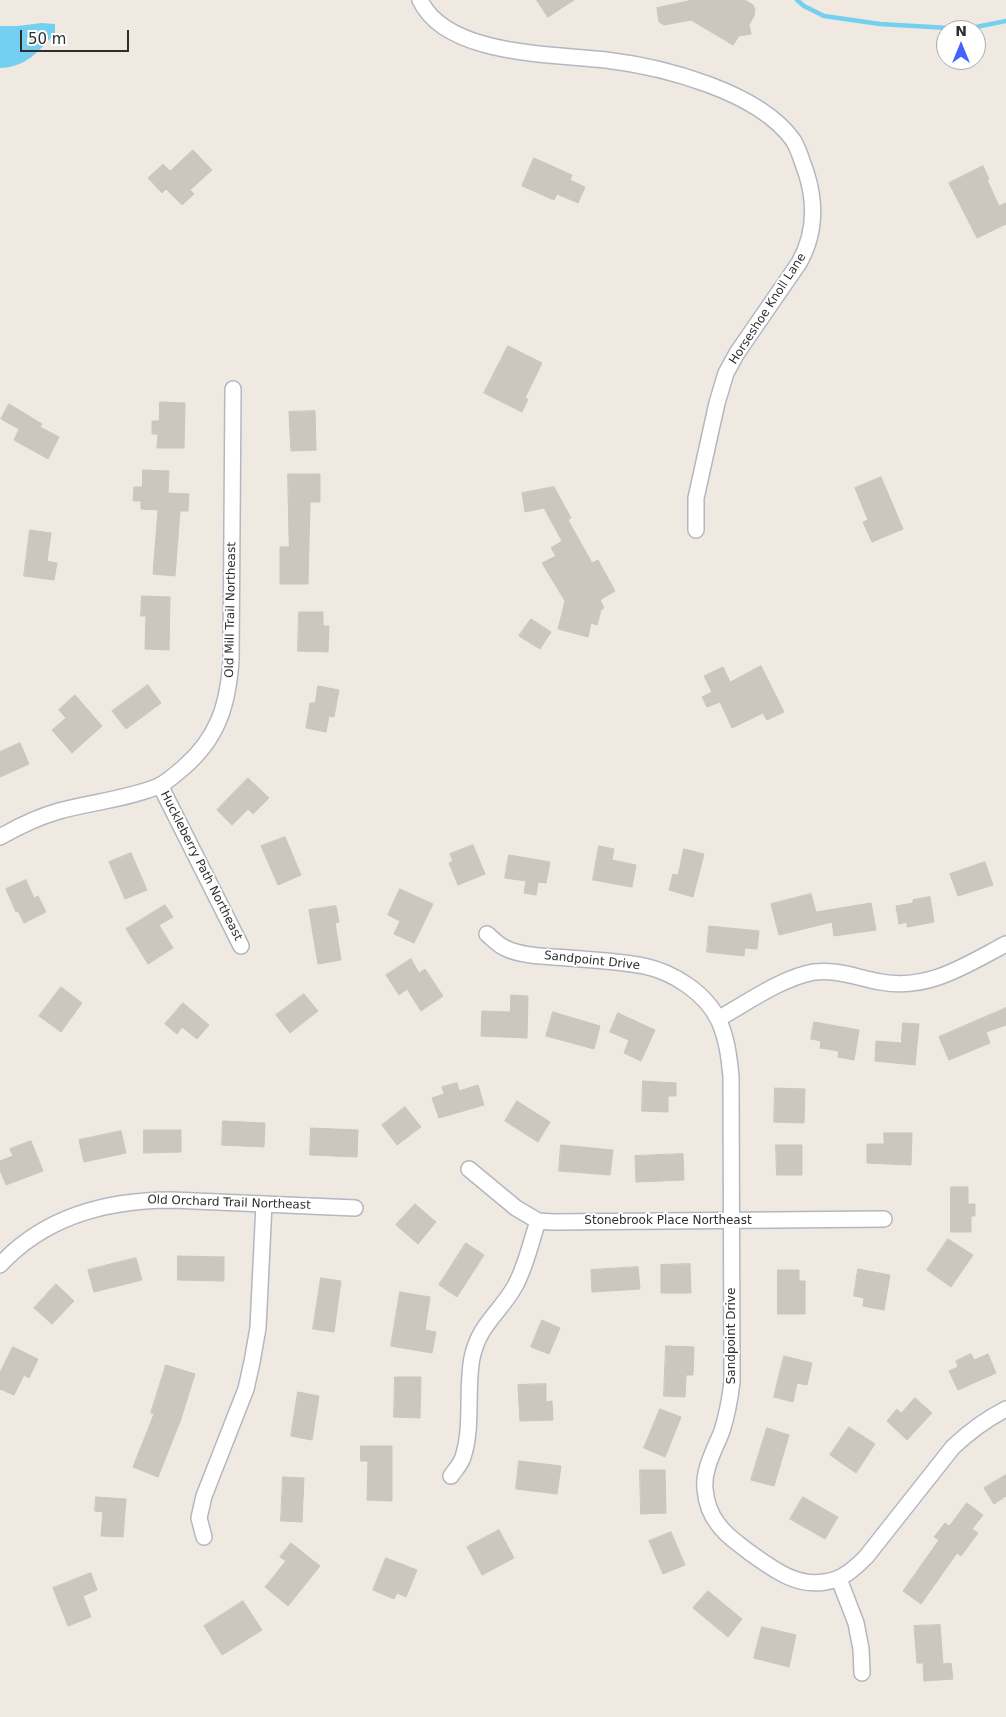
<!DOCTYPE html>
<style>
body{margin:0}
#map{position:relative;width:1006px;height:1717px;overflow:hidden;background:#efe9e1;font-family:"DejaVu Sans",sans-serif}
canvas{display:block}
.north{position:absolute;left:936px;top:20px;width:50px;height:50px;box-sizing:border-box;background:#fff;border:1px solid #ababab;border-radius:50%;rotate:0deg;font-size:14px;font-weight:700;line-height:20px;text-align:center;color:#2e2e2e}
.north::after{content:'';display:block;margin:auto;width:18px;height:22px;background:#4264fb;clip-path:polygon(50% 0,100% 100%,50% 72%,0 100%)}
.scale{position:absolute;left:20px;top:30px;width:109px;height:22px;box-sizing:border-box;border:2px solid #2e2e2e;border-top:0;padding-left:6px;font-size:15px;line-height:18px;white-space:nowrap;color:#2e2e2e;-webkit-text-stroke:4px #fff;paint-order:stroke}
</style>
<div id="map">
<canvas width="1006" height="1717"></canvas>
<div class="north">N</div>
<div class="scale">50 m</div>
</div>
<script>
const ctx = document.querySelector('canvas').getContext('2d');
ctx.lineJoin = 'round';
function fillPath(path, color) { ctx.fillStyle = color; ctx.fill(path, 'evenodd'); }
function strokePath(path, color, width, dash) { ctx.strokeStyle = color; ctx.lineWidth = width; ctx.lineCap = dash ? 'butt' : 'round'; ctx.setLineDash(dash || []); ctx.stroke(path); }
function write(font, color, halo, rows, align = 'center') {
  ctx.font = font + ' "DejaVu Sans",sans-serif'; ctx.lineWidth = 4; ctx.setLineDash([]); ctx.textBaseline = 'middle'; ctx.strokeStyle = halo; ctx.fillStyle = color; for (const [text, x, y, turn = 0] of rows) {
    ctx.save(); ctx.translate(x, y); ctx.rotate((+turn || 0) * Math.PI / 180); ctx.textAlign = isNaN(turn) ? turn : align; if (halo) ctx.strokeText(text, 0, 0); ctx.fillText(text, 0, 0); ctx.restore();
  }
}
fillPath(new Path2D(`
 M42 23 55 24V34C37 52 27 67 0 68V26H17Z`), '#75cff0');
strokePath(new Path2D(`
 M797 0 804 6 824 16 880 24 966 29 1006 21`), '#75cff0', 4.5);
const building = new Path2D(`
 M537 0H574L548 17Z
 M693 0H745L753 5 755 10 754 16 749 25 751 34 739 36 733 45 691 20 664 25 659 22 657 8Z
 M193 150 212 170 190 190 194 194 182 205 166 189 162 193 148 178 163 164 170 171Z
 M534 158 572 175 570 180 585 187 578 203 557 194 554 200 522 186Z
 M983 166 989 179 987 180 999 206 1006 203V224L977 238 949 183Z
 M508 346 542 363 525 398 528 399 522 412 484 393Z
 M160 402 185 403 184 448H157L158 434H152V421H159Z
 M9 404 42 424 40 427 59 437 48 459 14 440 19 429 1 419Z
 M315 411 316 450 291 451 289 412Z
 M143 470 169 471 168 493 189 494 188 511H180L175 576 153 574 158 510 141 509V501H133L134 487H142Z
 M288 474H320V502H310L308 584H280V547H289Z
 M881 477 903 529 872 542 863 522 868 520 855 488Z
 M554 487 571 518 568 520 592 563 598 560 615 591 600 600 604 608 601 610 597 625 591 623 588 637 558 629 565 601 542 563 556 556 551 548 562 541 544 508 525 512 522 493Z
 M30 530 51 533 47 561 57 563 54 580 24 576Z
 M142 596 170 597 169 650 145 649 146 616H141Z
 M299 612H323V626H329L328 652 298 651Z
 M531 619 551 632 540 649 519 636Z
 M761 666 784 712 767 720 763 713 732 728 720 702 707 707 702 697 712 692 704 676 723 667 730 682Z
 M148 685 161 703 126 729 112 711Z
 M318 686 339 690 334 717 329 716 326 732 306 728 310 703H315Z
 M75 695 102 726 72 753 52 730 66 718 59 710Z
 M20 743 29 764 0 777V752Z
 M248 778 269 798 253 814 248 809 232 825 217 810Z
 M285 837 301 875 278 885 261 846Z
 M473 845 485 874 458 885 449 863 453 861 450 854Z
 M599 846 614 849 612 860 636 865 632 887 593 880Z
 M684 849 704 854 693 897 669 890 673 874 678 875Z
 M131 853 147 890 125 899 109 862Z
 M509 855 550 862 546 883 538 882 536 895 524 893 526 881 505 878Z
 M985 862 993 885 958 896 950 874Z
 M26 880 34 898 38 896 46 912 24 923 18 911 16 912 6 889Z
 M400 889 433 904 414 943 394 934 400 921 388 915Z
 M811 894 816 912 871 903 876 930 834 936 832 922 779 935 771 904Z
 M930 897 934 922 907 927V922L899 924 896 906 913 903V900Z
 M165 905 173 917 159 925 173 948 148 964 126 929Z
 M336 906 339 922 335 923 341 960 318 964 309 910Z
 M709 926 759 931 757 949 745 948 744 956 707 952Z
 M411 959 419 973 425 969 443 996 421 1011 407 989 399 995 386 975Z
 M61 987 82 1003 61 1032 39 1016Z
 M304 994 318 1011 290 1033 276 1015Z
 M511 995 528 996 527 1038 481 1036 482 1011 510 1012Z
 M183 1003 209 1025 197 1039 182 1027 177 1034 165 1024Z
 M1006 1008V1025L986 1032 990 1043 949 1060 939 1037Z
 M553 1012 600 1026 594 1049 546 1036Z
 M618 1013 655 1030 641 1061 624 1053 629 1040 610 1032Z
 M814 1022 859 1030 854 1060 838 1057 839 1051 820 1048 821 1041 811 1039Z
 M903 1023 919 1024 915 1065 875 1061 876 1041 901 1043Z
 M643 1081 676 1083V1096H668V1112L642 1111Z
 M457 1083 459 1091 478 1085 484 1105 439 1118 432 1098 444 1094 442 1087Z
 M775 1088 805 1089 804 1123 774 1122Z
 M517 1101 550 1122 538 1142 505 1121Z
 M405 1107 421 1127 397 1145 382 1125Z
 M223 1121 265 1123 264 1147 222 1145Z
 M311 1128 358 1130 357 1157 310 1155Z
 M144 1130H181V1152L144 1153Z
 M121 1131 126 1153 84 1162 79 1140Z
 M884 1133H912L911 1165 867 1163V1144H884Z
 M31 1141 43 1171 6 1185 0 1170V1161L13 1156 10 1149Z
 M561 1145 613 1150 610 1175 559 1171Z
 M776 1145H802V1175H777Z
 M683 1154 684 1180 636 1182 635 1156Z
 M951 1187H968V1204H975V1216H971V1232H951Z
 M415 1204 436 1222 418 1244 396 1225Z
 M948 1239 973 1255 951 1287 927 1270Z
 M466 1243 484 1255 457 1297 439 1285Z
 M178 1256 224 1257V1281L178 1280Z
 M136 1258 142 1280 94 1292 88 1270Z
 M690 1264 691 1293H661V1265Z
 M638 1267 640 1289 592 1292 591 1270Z
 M858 1269 890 1275 884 1310 863 1306 864 1298 854 1296Z
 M778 1270H799V1281H805V1314H778Z
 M321 1278 341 1281 334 1332 313 1329Z
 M56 1284 74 1301 52 1324 34 1308Z
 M400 1292 430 1297 425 1330 436 1332 432 1353 391 1346Z
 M542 1320 560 1328 549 1354 531 1347Z
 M666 1346 694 1347 693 1375H686L685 1397 664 1396Z
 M13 1347 38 1359 29 1378 24 1375 14 1395 0 1389V1373Z
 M971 1354 974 1360 988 1354 996 1373 958 1390 949 1371 958 1367 956 1361Z
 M784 1356 812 1363 807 1385 797 1383 793 1402 774 1397Z
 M166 1365 195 1374 181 1419 158 1477 133 1467 154 1414 151 1413Z
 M395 1377H421L420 1418 394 1417Z
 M546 1384V1402L552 1401 553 1420 520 1421 518 1385Z
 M298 1392 319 1396 312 1440 291 1436Z
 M915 1398 932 1413 907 1440 887 1421 897 1409 901 1413Z
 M660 1409 681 1417 665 1457 644 1448Z
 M849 1427 875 1444 856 1473 830 1455Z
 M767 1428 789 1435 774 1486 751 1480Z
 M361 1446H392V1501L367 1500 368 1461H361Z
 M519 1461 561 1466 557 1494 516 1489Z
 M640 1470H665L666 1513 641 1514Z
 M1006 1475V1496L994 1504 984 1488Z
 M283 1477 304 1478 302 1522 281 1521Z
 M96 1497 126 1499 123 1537 101 1536 103 1512 95 1511Z
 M803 1497 838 1517 825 1539 790 1519Z
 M967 1503 983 1515 972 1529 978 1533 961 1556 957 1553 921 1604 903 1591 939 1540 934 1537 945 1523 949 1526Z
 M499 1530 514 1558 482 1575 467 1547Z
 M671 1532 685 1565 663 1574 649 1541Z
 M291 1543 320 1566 288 1606 265 1587 286 1561 280 1557Z
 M386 1558 417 1570 406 1597 397 1593 394 1599 373 1590Z
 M91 1573 97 1590 83 1596 91 1617 68 1626 53 1588Z
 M708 1591 742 1619 728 1637 693 1608Z
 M243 1601 262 1630 222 1655 204 1626Z
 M940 1625 943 1664 951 1663 953 1679 924 1681 923 1663H917L914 1626Z
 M762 1627 796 1635 789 1667 754 1658Z`);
fillPath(building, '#cbc7bf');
strokePath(building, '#cbc5ba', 1);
const street = new Path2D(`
 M420 0C446 56 553 54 606 60 663 67 758 91 793 140 799 149 802 162 806 172 816 203 816 233 799 263L737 353 726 373 717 403 696 498V530
 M160 785 241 946
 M0 837C19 826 38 817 59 811 92 802 127 799 159 786 167 782 176 774 183 768 218 738 228 705 231 660L233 389
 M487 934C492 938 498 945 505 948 524 957 547 956 568 958 593 960 619 961 644 966 673 972 706 993 719 1021 727 1039 729 1057 731 1076L732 1382C730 1399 727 1415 722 1431 715 1449 703 1469 705 1489 706 1501 710 1514 718 1524 726 1536 738 1543 749 1552 772 1568 795 1587 825 1582 842 1580 854 1569 866 1557L953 1447C969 1432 986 1419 1006 1409
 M718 1019C745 1004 783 977 814 972 837 969 858 978 881 982 928 991 966 965 1006 944
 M469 1169 516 1208 538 1221 553 1222 884 1219
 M0 1265C45 1216 109 1200 172 1200L355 1208
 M451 1476C455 1470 461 1464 463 1457 473 1427 466 1389 472 1358 479 1324 500 1313 515 1286 526 1266 531 1242 538 1221
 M204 1537 199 1518 204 1496 246 1389 252 1362 258 1328 264 1204
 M839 1579 856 1623 861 1649 862 1673`);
strokePath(street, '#b4b7c1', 18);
strokePath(street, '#fff', 15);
write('12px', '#2e2e2e', '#fff', [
 ["Horseshoe Knoll Lane",768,309,-57],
 ["Old Mill Trail Northeast",231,610,-89],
 ["Huckleberry Path Northeast",201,866,63],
 ["Sandpoint Drive",592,961,6],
 ["Old Orchard Trail Northeast",229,1203,2],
 ["Stonebrook Place Northeast",668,1221],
 ["Sandpoint Drive",732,1336,-90]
]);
</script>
